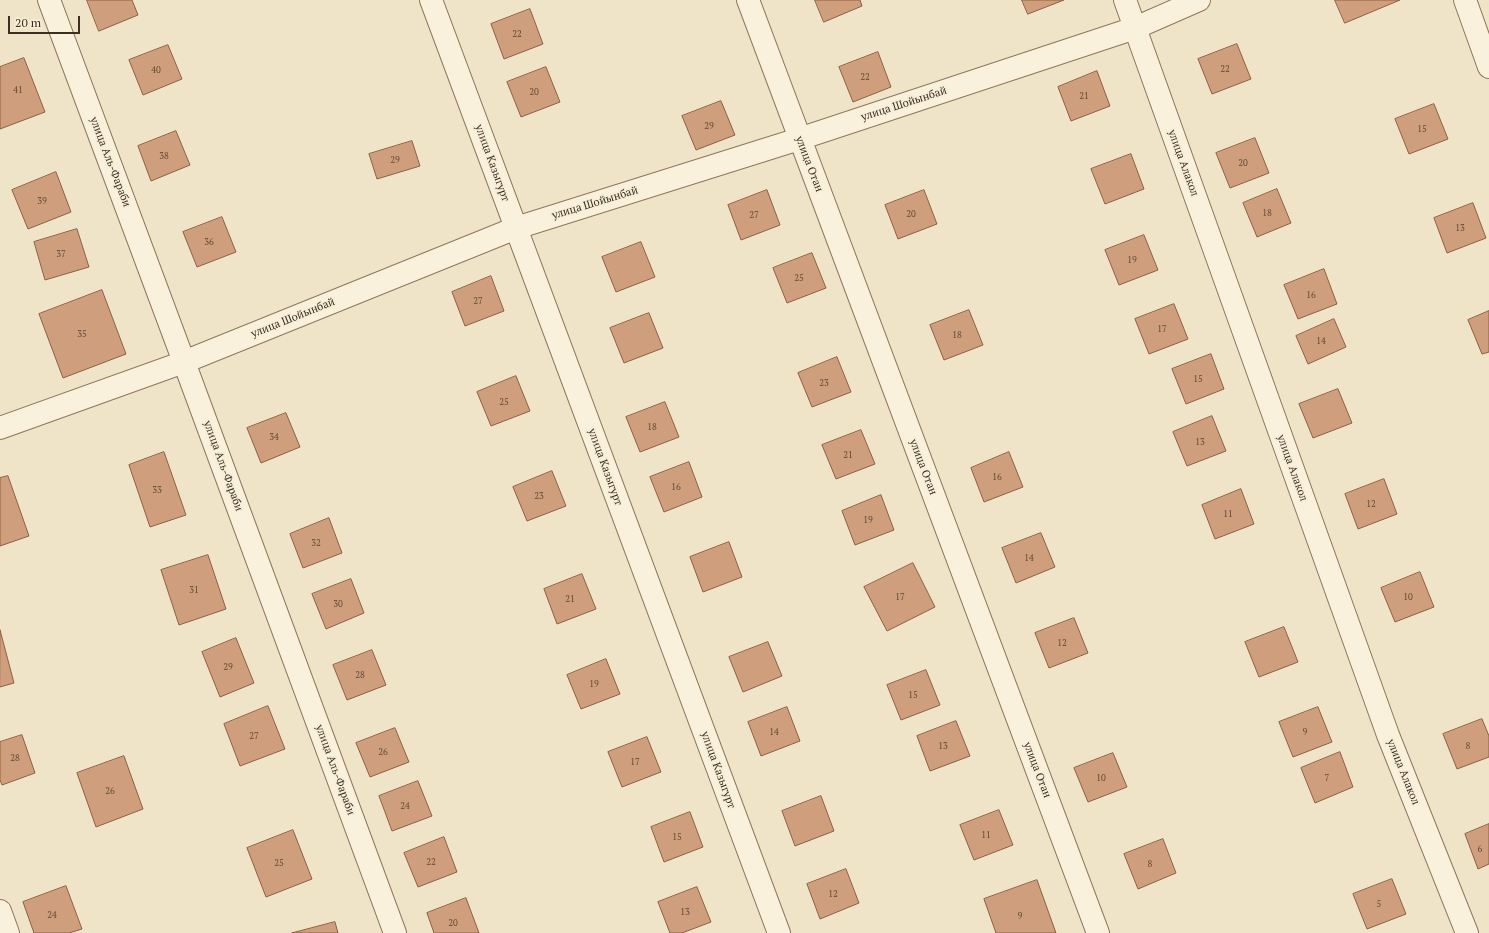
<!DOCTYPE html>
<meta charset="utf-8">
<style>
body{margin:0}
#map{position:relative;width:1489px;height:933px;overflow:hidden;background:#f0e4c8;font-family:"PT Serif",serif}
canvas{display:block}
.scale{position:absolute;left:8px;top:16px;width:72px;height:18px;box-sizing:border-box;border:2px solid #3d2e20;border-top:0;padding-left:5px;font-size:12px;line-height:14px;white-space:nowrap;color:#3d2e20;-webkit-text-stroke:3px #f7eed8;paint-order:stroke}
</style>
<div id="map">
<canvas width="1489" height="933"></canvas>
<div class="scale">20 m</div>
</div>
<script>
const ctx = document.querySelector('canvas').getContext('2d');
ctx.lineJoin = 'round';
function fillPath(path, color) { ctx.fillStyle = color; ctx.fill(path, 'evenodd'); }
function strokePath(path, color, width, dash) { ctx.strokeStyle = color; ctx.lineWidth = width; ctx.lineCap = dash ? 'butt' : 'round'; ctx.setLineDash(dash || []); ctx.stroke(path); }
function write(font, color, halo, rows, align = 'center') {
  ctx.font = font + ' "PT Serif",serif'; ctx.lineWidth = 4; ctx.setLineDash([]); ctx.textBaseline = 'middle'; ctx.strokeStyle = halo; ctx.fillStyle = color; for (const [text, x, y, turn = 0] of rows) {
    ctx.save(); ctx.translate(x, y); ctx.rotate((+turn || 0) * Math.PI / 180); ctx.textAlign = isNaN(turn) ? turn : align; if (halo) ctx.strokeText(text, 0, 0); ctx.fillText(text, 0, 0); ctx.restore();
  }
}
const building = new Path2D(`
 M87 0H132L138 15 99 31Z
 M815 0H860L862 6 824 22Z
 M1022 0H1064L1028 14Z
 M1335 0H1400L1345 23Z
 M530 9 543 44 504 59 491 24Z
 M1237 44 1251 79 1212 94 1198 59Z
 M168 45 182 79 143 95 129 60Z
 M878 52 891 87 853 102 839 67Z
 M24 58 45 112 0 129V67Z
 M546 67 560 102 521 117 507 82Z
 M1097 71 1110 106 1071 121 1058 87Z
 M721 101 735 135 696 150 682 116Z
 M1434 104 1448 139 1409 154 1395 119Z
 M176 131 190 165 151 181 138 146Z
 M1255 138 1269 173 1230 188 1216 153Z
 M412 141 420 166 377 179 369 154Z
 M1131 154 1144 189 1105 204 1091 169Z
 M56 172 71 212 28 229 12 190Z
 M1277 189 1291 223 1257 237 1243 203Z
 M767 190 780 225 741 240 728 205Z
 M924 190 937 224 898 239 885 205Z
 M1473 203 1486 238 1447 253 1434 218Z
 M222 217 236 252 197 267 183 232Z
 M77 229 89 267 45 280 34 242Z
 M1144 235 1158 270 1119 285 1105 250Z
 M641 242 655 277 616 292 602 257Z
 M812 253 826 288 787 303 773 268Z
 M1324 269 1337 304 1298 319 1284 285Z
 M491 276 504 311 465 326 452 292Z
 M102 290 126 354 63 378 39 314Z
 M1174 304 1188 339 1149 354 1135 319Z
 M969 310 983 345 944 360 930 325Z
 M1489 311V352L1482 354 1468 320Z
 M649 313 663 348 624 363 610 328Z
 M1334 319 1346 347 1308 364 1296 336Z
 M1211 354 1224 389 1186 404 1172 369Z
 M837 357 851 392 812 407 798 373Z
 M516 376 530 411 491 426 477 392Z
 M1338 389 1352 423 1313 438 1299 404Z
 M665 402 679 437 640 452 626 417Z
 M286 413 300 447 261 463 247 428Z
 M1212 416 1226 451 1187 466 1173 432Z
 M861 430 875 464 836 479 822 445Z
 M164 452 186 515 150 527 129 465Z
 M1009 452 1023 487 984 502 971 468Z
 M689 462 702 497 664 512 650 477Z
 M552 471 566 506 527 521 513 487Z
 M8 476 29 536 0 546V478Z
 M1384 479 1397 514 1358 529 1345 494Z
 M1241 489 1254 524 1215 539 1202 505Z
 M881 495 894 530 855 545 842 511Z
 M329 518 342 553 303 568 290 534Z
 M1041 533 1055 567 1016 583 1002 548Z
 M729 542 742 577 703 592 690 557Z
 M208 555 226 609 179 625 161 570Z
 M913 563 935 607 887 631 864 587Z
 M1420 572 1434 607 1395 622 1381 588Z
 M582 574 596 609 557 624 544 589Z
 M351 579 364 613 326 629 312 594Z
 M1074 618 1088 653 1049 668 1035 633Z
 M1284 627 1298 662 1259 677 1245 642Z
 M0 630 14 683 0 687Z
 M236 638 254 683 220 697 202 652Z
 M768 642 782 676 743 692 729 657Z
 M372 650 386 685 347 700 333 665Z
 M606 659 620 694 581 709 567 675Z
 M926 670 940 705 901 720 887 685Z
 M268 706 285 749 240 766 224 724Z
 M787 707 800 741 761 756 748 722Z
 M1318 707 1332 742 1293 757 1279 722Z
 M1482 719 1489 736V757L1457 769 1443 734Z
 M956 721 970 756 930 771 917 736Z
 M395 728 409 762 370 777 356 743Z
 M22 735 35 773 2 785 0 780V742Z
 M647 737 661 772 622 787 608 752Z
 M1340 752 1353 787 1315 803 1301 768Z
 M1113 753 1127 787 1088 802 1074 768Z
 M124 756 143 809 96 827 77 773Z
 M418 781 432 816 392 831 379 796Z
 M821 796 834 831 795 846 782 811Z
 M999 810 1013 845 974 860 960 825Z
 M690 812 703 847 664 862 651 827Z
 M1489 824V864L1478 869 1465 834Z
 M293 830 312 879 266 897 247 848Z
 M444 837 457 872 418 887 404 853Z
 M1163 839 1176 873 1138 889 1124 854Z
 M846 869 859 903 820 919 807 884Z
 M1392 879 1406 914 1367 929 1353 894Z
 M1037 880 1056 933H996L984 899Z
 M66 886 82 929 69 933H34L23 902Z
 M697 887 711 922 682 933H670L658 902Z
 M466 898 479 933H434L427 913Z
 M335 922 338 933H292Z`);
fillPath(building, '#cf9f7d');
strokePath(building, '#8d5f41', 1);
const street = new Path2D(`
 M49 0 184 362 395 933
 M431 0 779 933
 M748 0 1098 933
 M1125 0 1388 735 1467 933
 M1465 0 1489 67
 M0 428 184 362 516 228 799 139 1135 28 1199 0
 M0 911 8 933`);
strokePath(street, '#8d765c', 24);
strokePath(street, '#faf1dc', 22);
write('9px', '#624a37', null, [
 ["22",517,34],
 ["22",1225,69],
 ["40",156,70],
 ["22",865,77],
 ["41",18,90],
 ["20",534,92],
 ["21",1084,96],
 ["29",709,126],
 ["15",1422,129],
 ["38",164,156],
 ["29",395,160],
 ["20",1243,163],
 ["39",42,201],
 ["18",1267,213],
 ["20",911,214],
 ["27",754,215],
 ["13",1460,228],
 ["36",209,242],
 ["37",61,254],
 ["19",1132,260],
 ["25",799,278],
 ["16",1311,295],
 ["27",478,301],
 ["17",1162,329],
 ["35",82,334],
 ["18",957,335],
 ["14",1321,341],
 ["15",1198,379],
 ["23",824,383],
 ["25",504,402],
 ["18",652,427],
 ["34",274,437],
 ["13",1200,442],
 ["21",848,455],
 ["16",997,477],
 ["16",676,487],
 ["33",157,490],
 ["23",539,496],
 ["12",1371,504],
 ["11",1228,514],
 ["19",868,520],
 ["32",316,543],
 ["14",1029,558],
 ["31",194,590],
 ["17",900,597],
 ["10",1408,597],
 ["21",570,599],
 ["30",338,604],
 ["12",1062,643],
 ["29",228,667],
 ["28",360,675],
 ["19",594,684],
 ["15",913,695],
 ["14",774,732],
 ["9",1305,732],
 ["27",254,736],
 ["13",943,746],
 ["8",1468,746],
 ["26",383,752],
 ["28",15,758],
 ["17",635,762],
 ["10",1101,778],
 ["7",1327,778],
 ["26",110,791],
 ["24",405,806],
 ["11",986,835],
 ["15",677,837],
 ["6",1480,849],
 ["22",431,862],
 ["25",279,863],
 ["8",1150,864],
 ["12",833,894],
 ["5",1379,904],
 ["13",685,912],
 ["24",52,915],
 ["9",1020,916],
 ["20",453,923]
]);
write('11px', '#3d2e20', '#f7eed8', [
 ["улица Шойынбай",904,104,-18],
 ["улица Аль-Фараби",110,162,69],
 ["улица Казыгурт",492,163,70],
 ["улица Алакол",1183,163,70],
 ["улица Отан",809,164,69],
 ["улица Шойынбай",595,203,-17],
 ["улица Шойынбай",293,318,-22],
 ["улица Аль-Фараби",223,466,70],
 ["улица Казыгурт",605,467,70],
 ["улица Отан",923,467,69],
 ["улица Алакол",1292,468,70],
 ["улица Аль-Фараби",335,770,70],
 ["улица Казыгурт",718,770,70],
 ["улица Отан",1037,770,69],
 ["улица Алакол",1403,772,68]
]);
</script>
